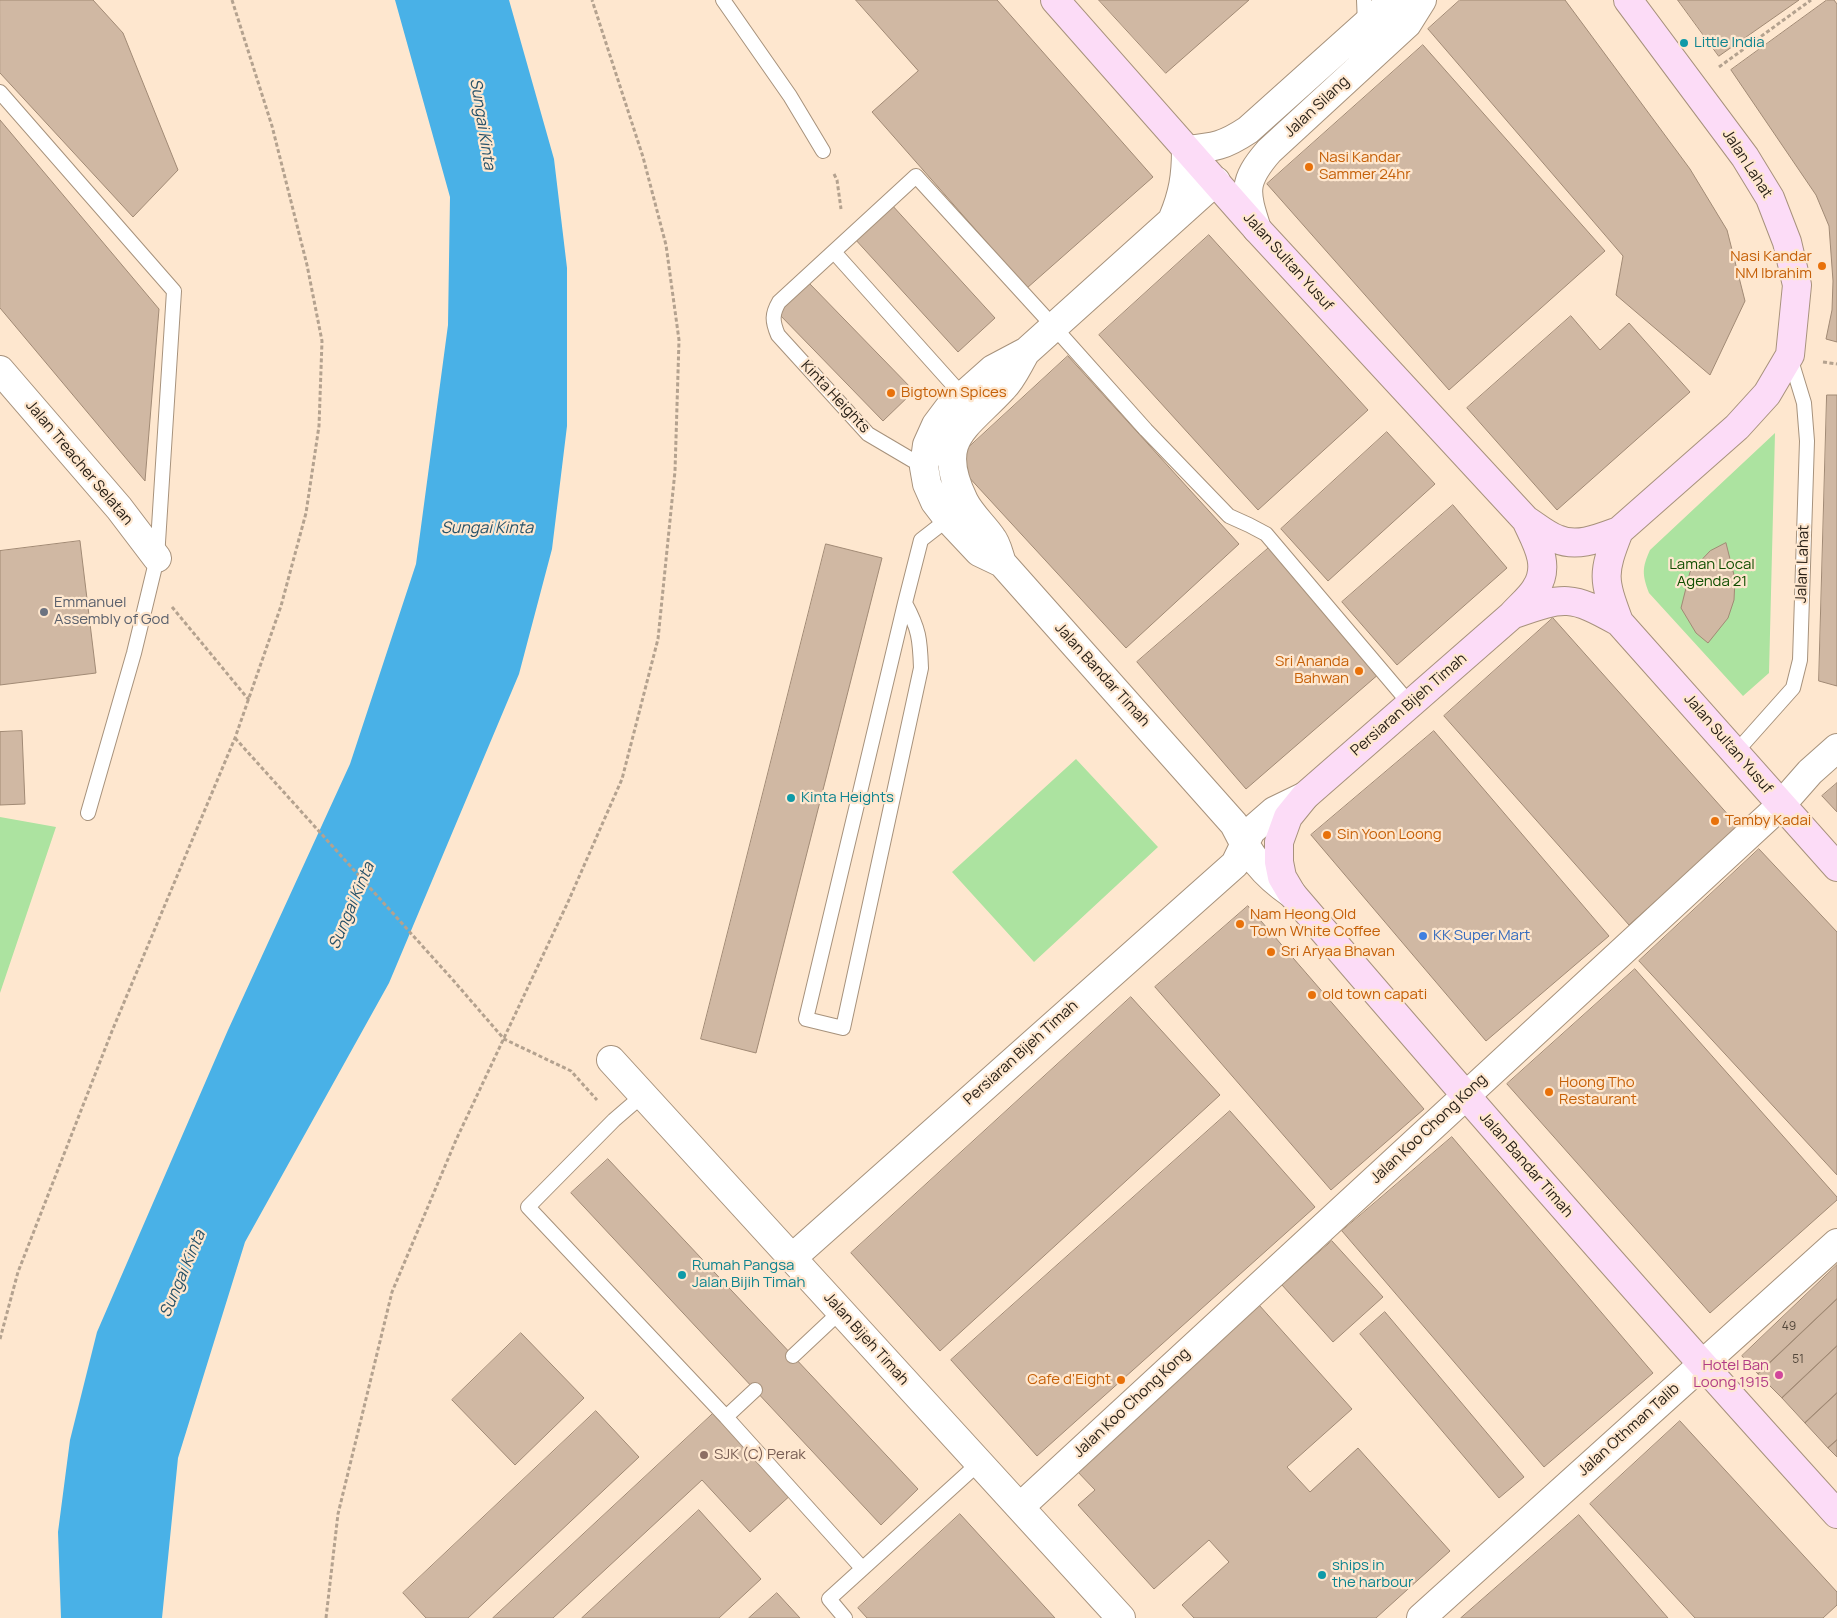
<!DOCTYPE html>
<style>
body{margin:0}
canvas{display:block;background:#fee7cf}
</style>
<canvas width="1837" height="1618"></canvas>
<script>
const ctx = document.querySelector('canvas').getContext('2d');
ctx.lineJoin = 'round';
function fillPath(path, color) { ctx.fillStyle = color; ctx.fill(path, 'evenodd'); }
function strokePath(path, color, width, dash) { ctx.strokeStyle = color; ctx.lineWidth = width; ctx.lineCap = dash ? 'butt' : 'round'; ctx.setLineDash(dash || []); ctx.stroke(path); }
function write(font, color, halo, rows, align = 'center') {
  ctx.font = font + ' Manrope,sans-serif'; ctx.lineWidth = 4.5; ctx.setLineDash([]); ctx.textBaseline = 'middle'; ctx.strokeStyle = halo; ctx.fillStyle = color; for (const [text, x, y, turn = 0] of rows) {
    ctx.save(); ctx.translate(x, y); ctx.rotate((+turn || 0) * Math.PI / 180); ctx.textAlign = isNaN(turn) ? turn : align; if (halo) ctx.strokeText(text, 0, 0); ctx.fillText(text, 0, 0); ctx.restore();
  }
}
fillPath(new Path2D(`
 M1775 433 1769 673 1743 696 1649 593C1642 574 1642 568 1650 550Z
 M1076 759 1158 847 1034 962 952 872Z
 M0 817 56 827 0 993Z`), '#ace3a0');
fillPath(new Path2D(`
 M395 0H509L554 159 567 268V426L552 549 519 674 389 983 245 1242 178 1458 162 1618H61L58 1532 70 1440 97 1332 228 1030 350 764 416 564 448 325 450 197Z`), '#49b1e7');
const building = new Path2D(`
 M0 0H93L123 33 178 170 133 217 0 73Z
 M856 0H997L1153 177 1027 288 872 112 918 71Z
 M1099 0H1249L1166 73Z
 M1460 0H1565L1690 169 1727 230 1745 301 1710 375 1616 295 1623 256 1428 29Z
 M1678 0H1799L1719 56Z
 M1827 0H1834L1837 4V342L1826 339 1832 310 1833 281 1829 226 1816 195 1731 70Z
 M1423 45 1605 251 1449 390 1267 184Z
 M0 120 159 309 145 481 0 308Z
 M891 204 995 318 958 352 854 238Z
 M1209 235 1368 410 1258 510 1099 335Z
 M809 283 914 391 883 421 778 313Z
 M1571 316 1600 350 1629 323 1690 392 1557 510 1467 408Z
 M1068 356 1239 544 1126 648 954 461Z
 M1827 395H1837V686L1819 681Z
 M1387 432 1435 484 1328 581 1281 529Z
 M1453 505 1507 568 1397 665 1342 602Z
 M80 541 96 673 0 685V551Z
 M1726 543 1735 579 1734 600 1728 618 1708 643 1696 633 1681 608 1690 572 1710 551Z
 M826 544 882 558 756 1053 701 1039Z
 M1271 546 1380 673 1246 789 1137 662Z
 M1553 618 1739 827 1629 925 1444 716Z
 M22 731 25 804 0 805V732Z
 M1434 731 1609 936 1486 1041 1311 835Z
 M1837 783V812L1822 796Z
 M1759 849 1837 932V1175L1639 961Z
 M1248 906 1424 1109 1331 1190 1155 987Z
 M1635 969 1837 1197V1200L1710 1313 1507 1084Z
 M1131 997 1220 1095 940 1351 851 1253Z
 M1230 1111 1315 1207 1037 1456 951 1360Z
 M1452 1137 1653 1373 1544 1467 1342 1231Z
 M608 1159 918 1489 881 1525 571 1193Z
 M1332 1241 1383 1297 1333 1342 1282 1285Z
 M1837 1265V1299L1758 1374 1742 1356Z
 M1837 1299V1346L1782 1398 1758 1374Z
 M1259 1305 1352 1409 1287 1467 1310 1492 1358 1448 1450 1551 1376 1618H1194L1182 1605 1229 1562 1209 1540 1154 1589 1078 1505 1095 1490 1076 1470Z
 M1385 1312 1524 1477 1499 1498 1360 1334Z
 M521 1333 584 1398 515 1465 452 1400Z
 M1837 1346V1393L1805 1423 1782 1398Z
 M1837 1393V1440L1828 1448 1805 1423Z
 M717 1410 793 1493 750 1532 702 1480 553 1618H493Z
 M596 1411 639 1457 468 1618H426L403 1593Z
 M1680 1421 1837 1592V1605L1823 1618H1695L1590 1504Z
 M1837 1440V1457L1828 1448Z
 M699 1510 761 1579 719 1618H582Z
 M960 1514 1055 1618H867L858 1608Z
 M1579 1515 1668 1618H1461Z
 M777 1593 800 1618H749Z`);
fillPath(building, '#d0b8a3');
strokePath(building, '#a18a75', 1);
const lane = new Path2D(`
 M723 0 790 96 823 151
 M1364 0 1365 24
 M0 92 174 291 157 558 134 653 88 813
 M834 252 963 396
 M924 467 868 434 778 335C772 321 772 314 779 302L916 176 1054 327 1146 430 1229 516 1249 525 1266 534 1410 704
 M905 603C919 629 920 639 921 668L843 1028 806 1019 905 603 921 540 948 519
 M1736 752 1793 688 1800 660 1807 441 1804 403 1790 357
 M643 1095 614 1120 528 1207 726 1417 862 1568
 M793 1356 841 1311
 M726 1417 755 1390
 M845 1618 829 1599 979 1463`);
const street = new Path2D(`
 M1216 181 1027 351 993 369 948 409 936 425 927 445 924 467 927 484 935 502 948 519 979 552 1002 563 1234 824C1250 856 1262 873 1292 894
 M1173 218C1183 194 1186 176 1186 150 1215 147 1224 146 1248 130L1393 0
 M1257 229C1245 192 1242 182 1269 151L1407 24 1422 0
 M0 370 119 508 157 558
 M1002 563C999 555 997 544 992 538 983 525 971 515 964 501 934 439 965 429 1003 388 1013 378 1019 363 1026 352
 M611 1060 1121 1618
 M792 1258 1235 864 1251 831 1274 811 1305 796
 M1020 1507 1781 805 1810 772 1837 748
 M1421 1618 1837 1243`);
const secondary = new Path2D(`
 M1055 0 1257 229 1526 520C1536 526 1546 535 1557 539 1577 548 1600 538 1619 531L1737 427 1767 394 1790 355 1797 285 1787 242 1770 198 1745 157 1628 0
 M1526 520C1536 542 1551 565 1536 588 1531 597 1520 606 1512 615L1305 796 1288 817 1279 842V862L1282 877 1292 894C1471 1103 1652 1310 1837 1514
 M1514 614C1565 596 1571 595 1619 622L1837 867
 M1619 622C1603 579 1602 574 1619 531`);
strokePath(lane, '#a7927c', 16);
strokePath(street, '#a7927c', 30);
strokePath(secondary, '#a7927c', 30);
strokePath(new Path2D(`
 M1719 67 1811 0
 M834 174 837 180 841 209
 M1823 362 1837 364
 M172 607 249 700
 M235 738 453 980 504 1039 571 1071 597 1100
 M0 1339 18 1272 112 1031 235 738 281 606 306 513 319 426 322 341 307 265 272 126 232 0
 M326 1618 338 1514 392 1292 456 1140 568 902 622 779 658 639 675 471 679 340 666 245 643 157 592 0`), '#b4a28f', 3, [4, 2.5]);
strokePath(lane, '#fff', 14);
strokePath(street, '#fff', 28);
strokePath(secondary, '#fcdcf7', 28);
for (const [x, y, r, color] of [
 [1684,43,5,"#0f9aa8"],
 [1309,167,5,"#e8710a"],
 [1822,266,5,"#e8710a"],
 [891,393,5,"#e8710a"],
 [44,612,5,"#6b7280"],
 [1359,671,5,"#e8710a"],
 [791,798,5,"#0f9aa8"],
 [1715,821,5,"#e8710a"],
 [1327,835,5,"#e8710a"],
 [1240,924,5,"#e8710a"],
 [1423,936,5,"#3f7fe0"],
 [1271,952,5,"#e8710a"],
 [1312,995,5,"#e8710a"],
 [1549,1092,5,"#e8710a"],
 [682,1275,5,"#0f9aa8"],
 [1779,1375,5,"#d1479c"],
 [1121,1380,5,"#e8710a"],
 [704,1455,5,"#8d6e63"],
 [1322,1575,5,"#0f9aa8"]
]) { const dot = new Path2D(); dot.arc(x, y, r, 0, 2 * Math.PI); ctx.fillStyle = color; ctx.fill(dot); strokePath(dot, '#fee7cf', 2); }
write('12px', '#52463a', null, [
 ["49",1789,1327],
 ["51",1798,1360]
]);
write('15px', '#0d838f', '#fee7cf', [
 ["Little India",1694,43],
 ["Kinta Heights",801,798],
 ["Rumah Pangsa",692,1266],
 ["Jalan Bijih Timah",692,1283],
 ["ships in",1332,1566],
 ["the harbour",1332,1583]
], 'left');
write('15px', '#282017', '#fee7cf', [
 ["Jalan Silang",1317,107,-43],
 ["Jalan Lahat",1747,164,57],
 ["Jalan Sultan Yusuf",1288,262,48],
 ["Kinta Heights",835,397,47],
 ["Jalan Treacher Selatan",79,463,50],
 ["Jalan Lahat",1803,564,-88],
 ["Jalan Bandar Timah",1102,675,48],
 ["Persiaran Bijeh Timah",1409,705,-41],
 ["Jalan Sultan Yusuf",1728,744,49],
 ["Persiaran Bijeh Timah",1021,1053,-42],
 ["Jalan Koo Chong Kong",1429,1129,-43],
 ["Jalan Bandar Timah",1526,1165,49],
 ["Jalan Bijeh Timah",866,1339,48],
 ["Jalan Koo Chong Kong",1132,1403,-43],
 ["Jalan Othman Talib",1629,1430,-42]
]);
write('15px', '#c56008', '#fee7cf', [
 ["Nasi Kandar",1319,158],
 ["Sammer 24hr",1319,175],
 ["Nasi Kandar",1812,257,"right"],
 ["NM Ibrahim",1812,274,"right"],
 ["Bigtown Spices",901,393],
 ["Sri Ananda",1349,662,"right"],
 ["Bahwan",1349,679,"right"],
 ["Tamby Kadai",1725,821],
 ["Sin Yoon Loong",1337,835],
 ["Nam Heong Old",1250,915],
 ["Town White Coffee",1250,932],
 ["Sri Aryaa Bhavan",1281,952],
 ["old town capati",1322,995],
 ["Hoong Tho",1559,1083],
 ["Restaurant",1559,1100],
 ["Cafe d'Eight",1111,1380,"right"]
], 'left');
write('15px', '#104e00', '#fee7cf', [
 ["Laman Local",1712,565],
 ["Agenda 21",1712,582]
]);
write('15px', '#5b616d', '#fee7cf', [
 ["Emmanuel",54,603],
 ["Assembly of God",54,620]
], 'left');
write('15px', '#366cbe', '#fee7cf', [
 ["KK Super Mart",1433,936]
], 'left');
write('15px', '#b23c85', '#fee7cf', [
 ["Hotel Ban",1769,1366],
 ["Loong 1915",1769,1383]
], 'right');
write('15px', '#785e54', '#fee7cf', [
 ["SJK (C) Perak",714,1455]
], 'left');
write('italic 16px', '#265168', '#fee7cf', [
 ["Sungai Kinta",482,124,81],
 ["Sungai Kinta",487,529],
 ["Sungai Kinta",352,906,-67],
 ["Sungai Kinta",183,1274,-67]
]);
</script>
